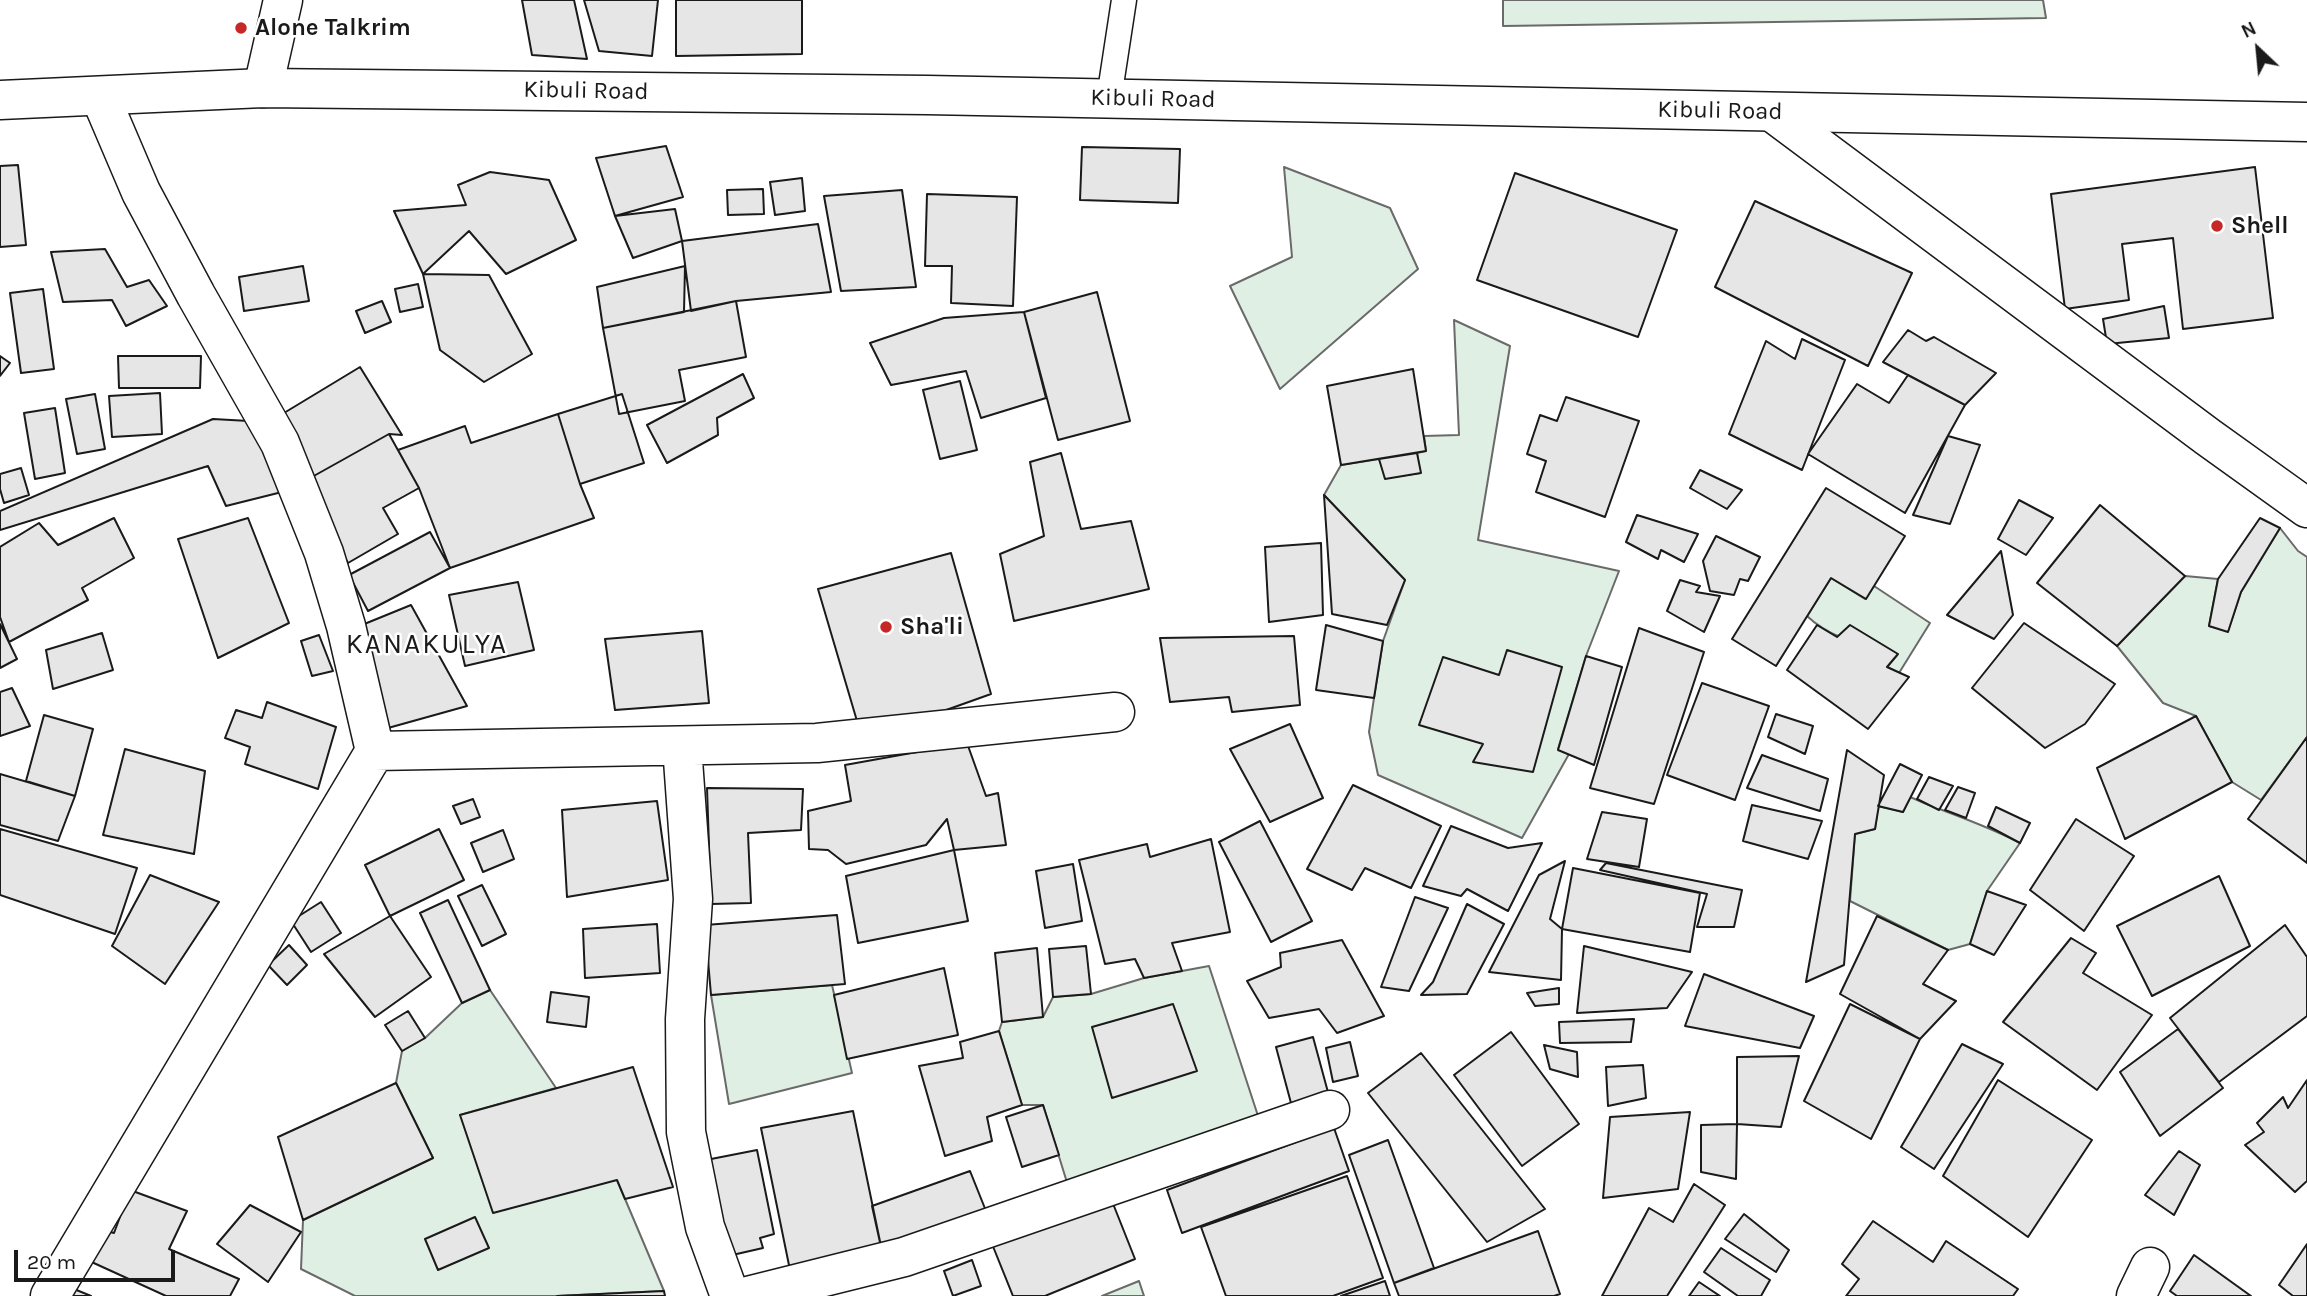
<!DOCTYPE html>
<style>
body{margin:0}
#map{position:relative;width:2307px;height:1296px;overflow:hidden;background:#fff;font-family:Karla,sans-serif}
canvas{display:block}
.north{position:absolute;left:2223px;top:14px;width:70px;height:70px;-webkit-text-stroke:5px #fff;paint-order:stroke;rotate:334deg;font-size:19px;font-weight:700;line-height:28px;text-align:center;color:#1a1a1a}
.north::after{content:'';display:block;margin:auto;width:24px;height:32px;background:#1a1a1a;clip-path:polygon(50% 0,100% 100%,50% 72%,0 100%)}
.scale{position:absolute;left:14px;top:1250px;width:161px;height:32px;box-sizing:border-box;border:4px solid #1a1a1a;border-top:0;padding-left:9px;font-size:21px;line-height:24px;white-space:nowrap;color:#1a1a1a;-webkit-text-stroke:5px #fff;paint-order:stroke}
</style>
<div id="map">
<canvas width="2307" height="1296"></canvas>
<div class="north">N</div>
<div class="scale">20 m</div>
</div>
<script>
const ctx = document.querySelector('canvas').getContext('2d');
ctx.lineJoin = 'round';
function fillPath(path, color) { ctx.fillStyle = color; ctx.fill(path, 'evenodd'); }
function strokePath(path, color, width, dash) { ctx.strokeStyle = color; ctx.lineWidth = width; ctx.lineCap = dash ? 'butt' : 'round'; ctx.setLineDash(dash || []); ctx.stroke(path); }
function write(font, color, halo, rows, align = 'center') {
  ctx.font = font + ' Karla,sans-serif'; ctx.lineWidth = 5; ctx.setLineDash([]); ctx.textBaseline = 'middle'; ctx.strokeStyle = halo; ctx.fillStyle = color; for (const [text, x, y, turn = 0] of rows) {
    ctx.save(); ctx.translate(x, y); ctx.rotate((+turn || 0) * Math.PI / 180); ctx.textAlign = isNaN(turn) ? turn : align; if (halo) ctx.strokeText(text, 0, 0); ctx.fillText(text, 0, 0); ctx.restore();
  }
}
const green = new Path2D(`
 M1503 0H2043L2046 18 1503 26Z
 M1284 167 1390 208 1418 269 1280 389 1230 286 1292 257Z
 M1454 320 1510 346 1478 540 1619 571 1586 656 1558 749 1569 754 1522 838 1378 775 1369 732 1374 698 1383 641 1405 580 1324 495 1341 465 1379 459 1386 478 1420 473 1417 453 1426 451 1424 436 1459 435Z
 M2280 528 2298 551 2307 557V737L2261 800 2232 782 2196 716 2163 703 2117 646 2185 576 2218 579 2209 626 2228 631 2241 592Z
 M1831 578 1865 599 1874 586 1930 623 1899 673 1887 667 1897 655C1866 645 1832 640 1807 616Z
 M1910 797C1947 813 1984 824 2020 843L1987 891 1970 944 1948 950 1850 901 1855 834 1875 829 1878 806 1903 812Z
 M1209 966 1260 1122 1262 1154 1108 1191 1074 1205 1043 1105H1022L999 1031 1002 1022 1043 1017 1053 997 1091 994 1144 978Z
 M832 985 852 1073 729 1104 711 995Z
 M490 990 556 1088 460 1115 617 1180 664 1291 557 1296H355L301 1269 303 1220 433 1158 396 1083 402 1051 425 1038 462 1003Z
 M1139 1281 1144 1296H1102Z`);
fillPath(green, '#e0efe3');
strokePath(green, '#6a6a6a', 2);
const building = new Path2D(`
 M522 0H574L587 59 532 55Z
 M584 0H658L652 56 599 51Z
 M676 0H802V54L676 56Z
 M666 146 683 197 615 216 596 158Z
 M1082 147 1180 149 1178 203 1080 200Z
 M18 165 26 245 0 247V166Z
 M2255 167 2273 318 2183 329 2173 238 2122 244 2129 300 2065 309 2051 194Z
 M490 172 549 180 576 240 506 274 469 231 423 274 394 211 466 205 458 185Z
 M1515 173 1677 230 1638 337 1477 280Z
 M802 178 805 211 775 215 770 182Z
 M763 189 764 214 728 215 727 190Z
 M902 190 916 287 841 291 824 196Z
 M927 194 1017 197 1013 306 951 303 952 266H925Z
 M1755 201 1912 273 1868 366 1715 287Z
 M675 209 682 241 633 258 615 216Z
 M818 224 831 292 736 301 691 311 682 241Z
 M105 249 127 287 149 280 167 306 126 326 112 300 63 302 51 252Z
 M303 266 309 301 244 311 239 277Z
 M685 266 684 312 603 328 597 287Z
 M423 274 489 275 532 354 484 382 440 350Z
 M418 284 423 307 400 312 395 289Z
 M43 289 54 369 21 373 10 293Z
 M1097 292 1130 421 1058 440 1024 312Z
 M382 301 391 322 365 333 356 311Z
 M736 301 746 357 679 370 685 401 619 414 603 328Z
 M2164 306 2169 338 2107 344 2103 319Z
 M1024 312 1046 398 981 418 966 371 891 385 870 343 944 318Z
 M1908 330 1926 341 1934 337 1996 373 1965 405 1883 362Z
 M1802 339 1845 360 1802 470 1729 434 1766 341 1795 359Z
 M0 356 10 363 0 376Z
 M118 356H201L200 388H119Z
 M360 367 402 435 389 434 303 482 279 416Z
 M1413 369 1426 451 1341 465 1327 386Z
 M743 374 754 398 717 418 718 435 667 463 647 425Z
 M1908 375 1965 405 1905 513 1808 454 1857 384 1889 403Z
 M960 381 977 450 940 459 923 390Z
 M160 393 162 434 112 437 109 396Z
 M95 394 105 449 77 454 66 399Z
 M622 394 644 463 580 484 558 414Z
 M1566 397 1639 421 1605 517 1536 492 1546 461 1527 454 1540 415 1557 421Z
 M55 408 65 473 35 479 24 413Z
 M558 414 580 484 594 518 450 568 419 488 398 450 465 426 471 443Z
 M213 419 267 422 282 492 226 506 208 466 0 530V511Z
 M389 434 419 488 383 508 398 534 348 563 303 482Z
 M1948 436 1980 445 1950 524 1913 515Z
 M1061 453 1081 529 1131 521 1149 589 1014 621 1000 554 1044 536 1030 462Z
 M1417 453 1421 473 1385 479 1379 459Z
 M21 468 29 495 4 503 0 489V474Z
 M1700 470 1742 490 1727 509 1690 488Z
 M1826 488 1905 536 1866 599 1831 578 1776 666 1732 639Z
 M1324 495 1405 580 1387 625 1332 614Z
 M2019 500 2053 518 2026 555 1998 539Z
 M2100 505 2185 576 2117 646 2037 583Z
 M1637 515 1698 534 1684 562 1661 550 1658 559 1626 542Z
 M114 518 134 558 82 588 88 600 9 642 0 617V547L39 523 58 545Z
 M248 518 289 623 218 658 178 539Z
 M2260 518 2280 528 2241 592 2228 632 2209 626 2218 579Z
 M430 532 450 568 368 611 349 575Z
 M1716 536 1760 557 1748 581 1740 579 1734 595 1710 591 1703 561Z
 M1321 543 1323 615 1269 622 1265 547Z
 M2001 551 2013 615 1994 639 1947 615Z
 M951 553 991 694 921 719 857 721 818 589Z
 M1680 580 1700 586 1696 592 1720 596 1704 632 1667 611Z
 M518 582 534 650 465 666 449 595Z
 M411 605 467 706 388 728 357 627Z
 M2024 623 2115 684 2085 724 2045 748 1972 688Z
 M0 624 17 659 0 668Z
 M1326 625 1383 641 1374 698 1316 690Z
 M1817 625 1837 637 1850 625 1898 654 1887 667 1909 677 1868 729 1787 670Z
 M1639 628 1704 652 1654 804 1590 788Z
 M702 631 709 703 615 710 605 639Z
 M102 633 113 670 53 689 46 650Z
 M319 635 333 671 312 676 301 641Z
 M1294 636 1300 705 1232 712 1229 697 1170 702 1160 638Z
 M1507 650 1562 667 1533 772 1473 762 1483 744 1419 725 1443 657 1499 675Z
 M1586 656 1622 667 1594 765 1558 750Z
 M1702 683 1769 706 1735 800 1667 775Z
 M12 688 30 726 0 736V692Z
 M267 702 336 727 318 789 245 764 250 747 225 738 236 710 262 718Z
 M1776 714 1813 726 1805 754 1768 737Z
 M44 715 93 729 75 796 26 781Z
 M2196 716 2232 782 2125 839 2097 768Z
 M1290 724 1323 798 1270 822 1230 749Z
 M2307 737V863L2248 819Z
 M967 743 986 796 998 793 1006 845 954 850 947 819 926 845 846 864 828 850 809 849 808 811 851 801 845 765Z
 M125 749 205 771 194 854 103 835Z
 M1847 750 1884 775 1875 829 1855 834 1844 965 1806 982Z
 M1762 755 1828 779 1820 811 1747 788Z
 M1900 764 1922 775 1903 812 1878 806Z
 M0 774 75 796 58 841 0 825Z
 M1929 777 1953 786 1939 810 1917 799Z
 M1353 785 1441 826 1411 888 1365 868 1352 890 1307 869Z
 M1958 787 1975 793 1966 818 1945 810Z
 M707 788 803 789 801 830 748 833 751 903 711 904Z
 M473 799 480 817 461 824 453 806Z
 M657 801 668 880 567 897 562 810Z
 M1752 805 1822 821 1808 859 1743 841Z
 M1996 807 2030 823 2020 843 1988 826Z
 M1602 812 1647 819 1639 867 1587 859Z
 M2076 819 2134 856 2084 931 2030 890Z
 M1260 821 1312 921 1271 942 1219 842Z
 M1451 826 1508 848 1542 843 1508 911 1467 889 1461 896 1423 886Z
 M0 829 137 868 115 934 0 895Z
 M439 829 464 880 390 916 365 865Z
 M503 830 514 859 483 872 471 843Z
 M1211 839 1230 932 1172 943 1182 971 1144 978 1135 959 1105 964 1079 860 1147 844 1150 857Z
 M954 850 968 921 858 943 846 876Z
 M1565 861 1550 919 1562 929 1561 980 1489 972 1539 875Z
 M1606 863 1742 890 1734 927H1697L1707 894 1600 870Z
 M1073 864 1082 921 1045 928 1036 871Z
 M1573 868 1700 893 1690 952 1562 929Z
 M150 875 219 902 165 984 112 946Z
 M2219 876 2250 946 2152 996 2117 926Z
 M482 885 506 934 482 946 458 896Z
 M1987 891 2026 905 1994 955 1970 944Z
 M1415 897 1448 908 1409 991 1381 987Z
 M448 900 490 990 462 1003 420 913Z
 M321 902 341 933 311 952 291 921Z
 M1467 904 1504 924 1467 994 1421 995 1433 982Z
 M837 915 845 984 711 995 705 925Z
 M390 916 431 977 375 1017 324 954Z
 M1877 916 1948 950 1923 984 1956 1001 1920 1039 1840 994Z
 M657 924 660 973 585 978 583 929Z
 M2285 925 2307 957V1016L2219 1082 2170 1018Z
 M2071 938 2096 953 2083 973 2152 1015 2097 1090 2003 1022Z
 M1342 940 1384 1016 1337 1033 1319 1009 1269 1018 1247 981 1281 967 1280 953Z
 M289 945 307 965 287 985 268 965Z
 M1086 946 1091 994 1053 997 1049 949Z
 M1584 946 1692 972 1667 1008 1577 1013Z
 M1037 948 1043 1017 1002 1022 995 953Z
 M944 968 958 1035 847 1059 834 995Z
 M1704 974 1814 1016 1800 1048 1685 1026Z
 M1559 988V1004L1535 1006 1527 993Z
 M551 992 589 997 586 1027 547 1022Z
 M1173 1004 1197 1071 1112 1098 1092 1027Z
 M1850 1004 1920 1039 1871 1139 1804 1101Z
 M408 1011 425 1038 402 1051 385 1025Z
 M1634 1019 1631 1042 1560 1043 1559 1022Z
 M2178 1029 2223 1088 2160 1136 2120 1072Z
 M999 1031 1022 1105 987 1117 992 1141 945 1156 919 1066 963 1058 960 1042Z
 M1511 1032 1579 1124 1522 1166 1454 1075Z
 M1313 1037 1332 1107 1295 1118 1276 1047Z
 M1350 1042 1358 1076 1333 1082 1326 1048Z
 M1962 1044 2003 1064 1934 1169 1901 1147Z
 M1544 1045 1577 1052 1578 1077 1550 1069Z
 M1421 1053 1545 1209 1487 1242 1368 1093Z
 M1799 1056 1781 1127 1737 1124V1057Z
 M1643 1065 1646 1098 1608 1106 1606 1067Z
 M633 1067 673 1187 625 1199 617 1180 493 1213 460 1115Z
 M1998 1080 2092 1140 2028 1237 1943 1176Z
 M2307 1080V1181L2295 1192 2245 1145 2264 1132 2257 1123 2283 1097 2288 1108Z
 M396 1083 433 1158 303 1220 278 1137Z
 M1043 1105 1059 1155 1022 1167 1006 1117Z
 M853 1111 883 1256 791 1275 761 1128Z
 M1690 1112 1678 1189 1603 1198 1610 1117Z
 M1737 1124 1736 1179 1701 1172V1125Z
 M1334 1128 1349 1171 1182 1233 1167 1190Z
 M1388 1140 1434 1268 1394 1283 1349 1155Z
 M757 1150 774 1234 760 1238 763 1248 728 1256 706 1160Z
 M2179 1151 2200 1165 2174 1215 2145 1195Z
 M970 1171 990 1221 883 1256 872 1206Z
 M1347 1176 1383 1278 1333 1296H1226L1201 1227Z
 M1694 1184 1725 1205 1667 1296H1602L1649 1208 1673 1222Z
 M130 1190 187 1211 169 1249 239 1279 230 1296H166L85 1259 95 1228 114 1233Z
 M1108 1191 1135 1259 1045 1296H1013L990 1239Z
 M250 1205 301 1232 268 1282 217 1244Z
 M1744 1214 1789 1250 1776 1272 1725 1239Z
 M475 1217 489 1248 438 1270 425 1239Z
 M1873 1221 1933 1262 1946 1241 2018 1289 2013 1296H1846L1859 1279 1842 1264Z
 M1538 1231 1560 1294 1554 1296H1399L1394 1283Z
 M2307 1244V1296H2293L2279 1285Z
 M1721 1248 1770 1280 1761 1296H1738L1704 1272Z
 M2194 1255 2251 1296H2177L2170 1291Z
 M972 1260 981 1286 953 1296 944 1271Z
 M1385 1281 1390 1296H1341Z
 M1699 1282 1720 1296H1689Z
 M74 1289 91 1296H71Z
 M664 1291 665 1296H557Z`);
fillPath(building, '#e6e6e6');
strokePath(building, '#1a1a1a', 2);
const lane = new Path2D(`
 M1109 98 1124 0`);
const street = new Path2D(`
 M263 88 283 0
 M1772 112 2208 437 2307 508
 M682 746 693 899 685 1019 686 1132 705 1227 730 1296
 M375 751 817 743 1115 712
 M50 1296 375 751 346 626 324 553 280 443 196 295 141 192 100 96
 M748 1296 904 1257 1330 1110
 M2136 1296 2150 1267`);
const secondary = new Path2D(`
 M0 100 263 88 927 95 2307 122`);
strokePath(lane, '#1a1a1a', 27);
strokePath(street, '#1a1a1a', 41);
strokePath(secondary, '#1a1a1a', 41);
strokePath(lane, '#fff', 24);
strokePath(street, '#fff', 38);
strokePath(secondary, '#fff', 38);
for (const [x, y, r, color] of [
 [241,28,7,"#c62828"],
 [2217,226,7,"#c62828"],
 [886,627,7,"#c62828"]
]) { const dot = new Path2D(); dot.arc(x, y, r, 0, 2 * Math.PI); ctx.fillStyle = color; ctx.fill(dot); strokePath(dot, '#fff', 2.5); }
write('bold 24px', '#1a1a1a', '#fff', [
 ["Alone Talkrim",255,28],
 ["Shell",2231,226],
 ["Sha'li",900,627]
], 'left');
write('24px', '#1a1a1a', '#fff', [
 ["Kibuli Road",586,91,1],
 ["Kibuli Road",1153,99,1],
 ["Kibuli Road",1720,111,1]
]);
ctx.letterSpacing = '2px';
write('28px', '#1a1a1a', '#fff', [
 ["KANAKULYA",427,645]
]);
ctx.letterSpacing = '0px';
</script>
